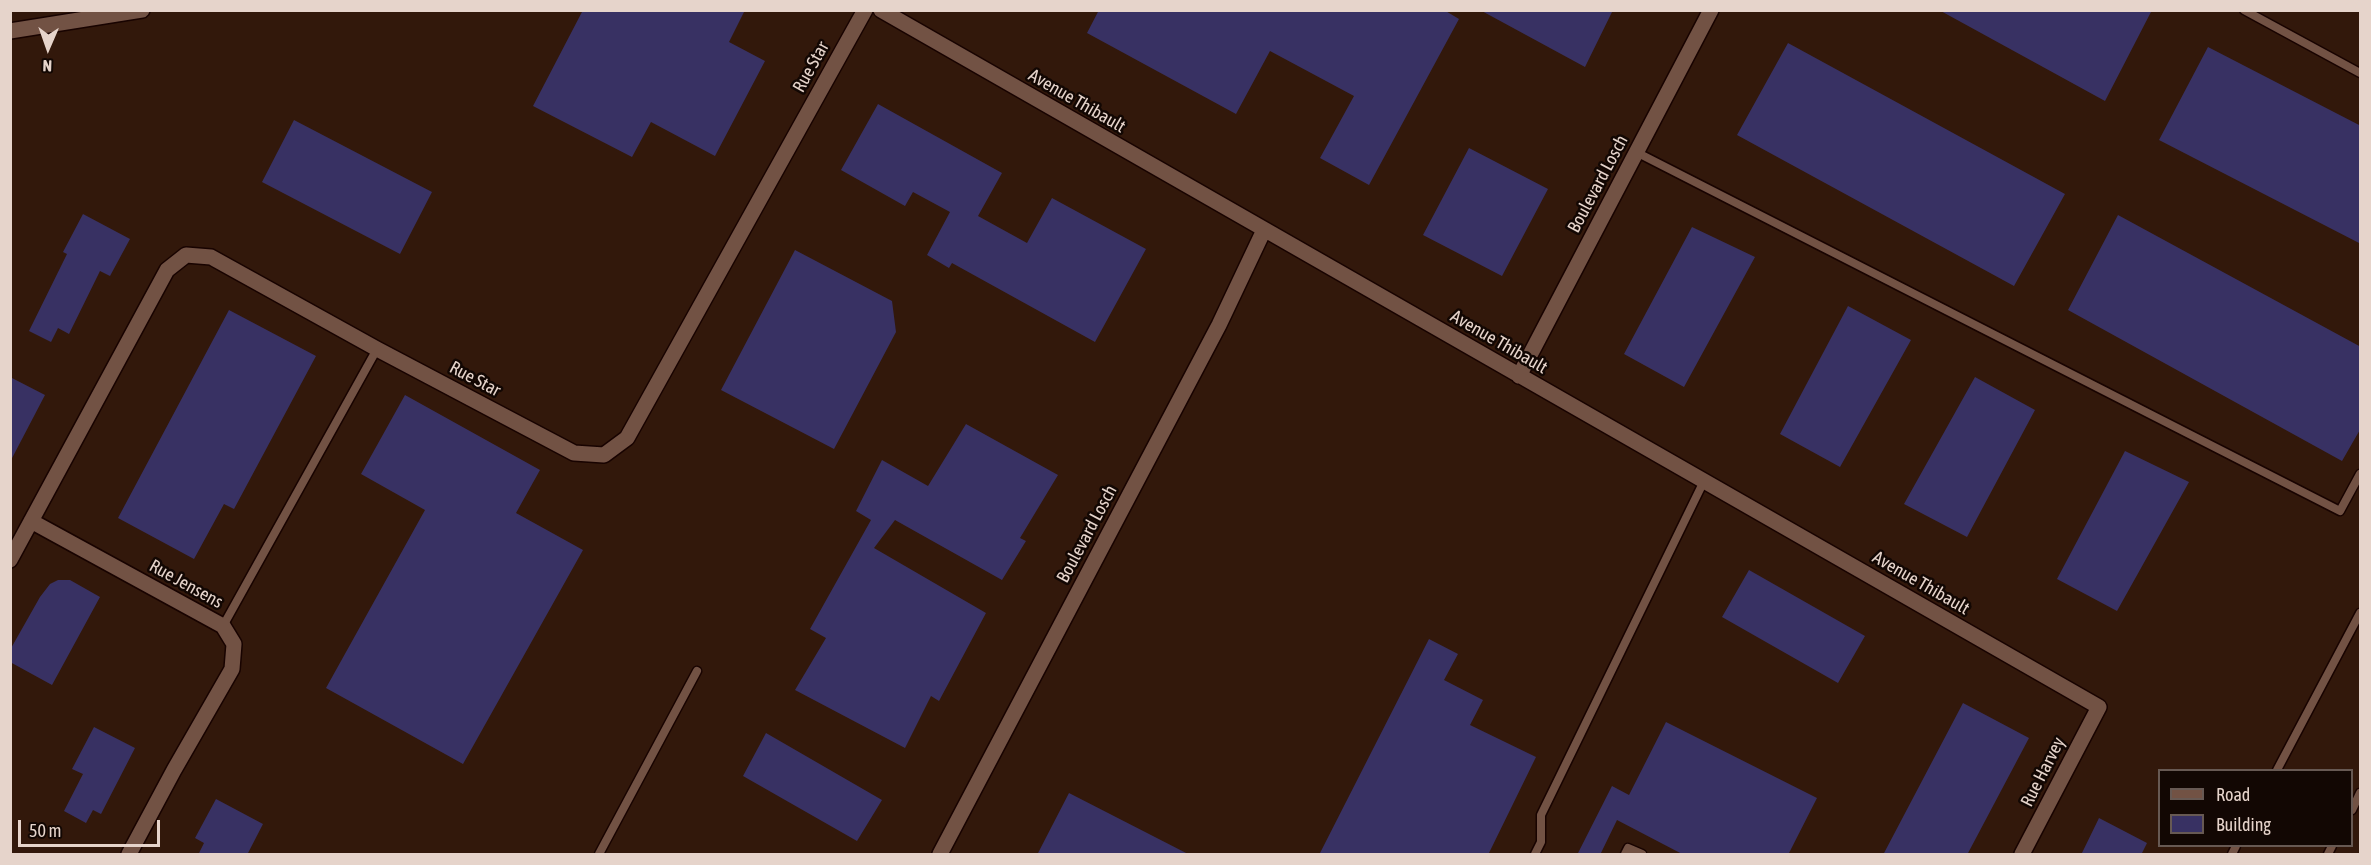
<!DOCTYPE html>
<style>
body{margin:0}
#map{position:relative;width:2371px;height:865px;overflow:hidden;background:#32180b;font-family:"Asap Condensed",sans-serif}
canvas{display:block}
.frame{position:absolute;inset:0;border:12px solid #e6d4cb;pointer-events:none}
.legend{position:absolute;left:2158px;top:769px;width:195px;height:78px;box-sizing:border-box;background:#120703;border:2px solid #675953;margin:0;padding:8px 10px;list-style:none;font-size:18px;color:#e6d4cb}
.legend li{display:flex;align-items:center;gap:12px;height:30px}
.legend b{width:30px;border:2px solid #675953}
.north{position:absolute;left:18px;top:18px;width:60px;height:60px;-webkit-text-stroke:4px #120703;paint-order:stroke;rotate:182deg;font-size:16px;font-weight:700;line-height:24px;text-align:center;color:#e6d4cb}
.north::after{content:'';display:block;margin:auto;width:21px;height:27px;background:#e6d4cb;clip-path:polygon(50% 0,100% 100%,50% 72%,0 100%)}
.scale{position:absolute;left:18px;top:820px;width:142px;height:27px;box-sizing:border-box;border:3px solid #e6d4cb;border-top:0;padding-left:8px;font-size:18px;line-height:21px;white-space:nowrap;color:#e6d4cb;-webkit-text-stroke:4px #120703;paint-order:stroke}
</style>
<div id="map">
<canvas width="2371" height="865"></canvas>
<div class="frame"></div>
<ul class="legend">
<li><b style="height:8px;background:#725244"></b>Road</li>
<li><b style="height:16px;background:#383163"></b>Building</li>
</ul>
<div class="north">N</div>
<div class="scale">50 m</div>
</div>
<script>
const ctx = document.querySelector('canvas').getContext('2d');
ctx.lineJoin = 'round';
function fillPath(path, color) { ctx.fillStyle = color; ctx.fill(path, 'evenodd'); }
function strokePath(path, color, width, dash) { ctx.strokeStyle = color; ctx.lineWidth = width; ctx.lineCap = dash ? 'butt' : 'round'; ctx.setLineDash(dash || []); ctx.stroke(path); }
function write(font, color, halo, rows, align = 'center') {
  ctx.font = font + ' "Asap Condensed",sans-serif'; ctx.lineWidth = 5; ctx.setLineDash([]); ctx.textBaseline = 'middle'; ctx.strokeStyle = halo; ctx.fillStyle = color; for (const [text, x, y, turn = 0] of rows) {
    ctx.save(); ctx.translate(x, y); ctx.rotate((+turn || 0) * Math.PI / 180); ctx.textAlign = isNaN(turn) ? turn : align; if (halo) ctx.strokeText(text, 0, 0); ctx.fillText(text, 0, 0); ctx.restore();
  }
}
fillPath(new Path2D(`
 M583 10H745L729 42 765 61 715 156 651 122 632 157 533 106Z
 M1099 10H1444L1459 19 1369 185 1320 158 1354 96 1270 51 1236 114 1087 33Z
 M1480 10H1613L1585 67Z
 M1939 10H2152L2105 101Z
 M1788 43 2065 194 2014 286 1737 135Z
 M2208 47 2361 126V244L2159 140Z
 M878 104 1002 173 978 216 1027 243 1052 198 1146 249 1095 342 952 263 949 268 927 255 950 212 913 192 905 206 841 170Z
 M294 120 432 192 400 254 262 182Z
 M1469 148 1548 189 1502 276 1423 235Z
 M83 214 130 239 110 276 100 271 69 334 58 328 51 342 29 331 67 254 63 252Z
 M2118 215 2361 347V428L2342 461 2068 310Z
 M1692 227 1755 257 1684 387 1624 354Z
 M795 250 892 301 896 332 834 449 721 390Z
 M1848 306 1911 340 1840 467 1780 434Z
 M229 310 316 356 234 509 224 504 194 559 118 518Z
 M10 377 45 395 10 462Z
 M1975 377 2035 410 1967 537 1904 504Z
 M405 395 540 470 516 513 583 550 463 764 326 688 425 510 361 474Z
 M966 424 1058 475 1020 538 1026 541 1002 580 895 520 874 548 986 613 939 701 931 696 905 748 795 690 826 638 810 629 871 520 856 511 882 460 928 486Z
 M2125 451 2189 482 2117 611 2057 579Z
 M1749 570 1865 636 1838 683 1722 617Z
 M58 580H70L100 597 52 685 10 662V650L40 597 50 584Z
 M1429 639 1458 654 1444 680 1483 700 1470 725 1536 757 1488 855H1319Z
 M1963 703 2029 738 1967 855H1883Z
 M1666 722 1817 798 1788 855H1684L1617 820 1600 855H1577L1612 786 1629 795Z
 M94 727 135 748 101 814 93 810 86 823 64 811 83 774 72 769Z
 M766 733 882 800 857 841 743 776Z
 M1069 793 1190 855H1037Z
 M216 799 263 824 247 855H198L204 843 195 838Z
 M2099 818 2147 843 2141 855H2081Z`), '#383163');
const service = new Path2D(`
 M2244 10 2360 73
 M1636 152 2340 511 2360 474
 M223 626 377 349
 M2277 770 2360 613
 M2352 810 2360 793
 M599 854 697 671
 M1535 854 1541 842V815L1704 481
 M1625 854 1628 848 1642 854
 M2232 854 2236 846
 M2328 854 2332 846`);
const minor = new Path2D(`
 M881 10 2099 707 2022 854
 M1519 376 1711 10
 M31 521 223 626 234 644 232 669 174 770 129 854
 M10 560 167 270 186 255 211 257 377 349 574 453 604 455 627 438 865 10
 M940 854 1219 325 1264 230`);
const tertiary = new Path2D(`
 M10 31 142 10`);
strokePath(service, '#180300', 11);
strokePath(minor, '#180300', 18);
strokePath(tertiary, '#180300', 18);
strokePath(service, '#725244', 8);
strokePath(minor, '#725244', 15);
strokePath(tertiary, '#725244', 15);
write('18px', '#e6d4cb', '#120703', [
 ["Rue Star",811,67,-61],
 ["Avenue Thibault",1077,101,30],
 ["Boulevard Losch",1598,184,-62],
 ["Avenue Thibault",1499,342,30],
 ["Rue Star",475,379,28],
 ["Boulevard Losch",1087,534,-62],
 ["Avenue Thibault",1921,583,30],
 ["Rue Jensens",186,584,29],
 ["Rue Harvey",2043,772,-63]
]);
</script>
